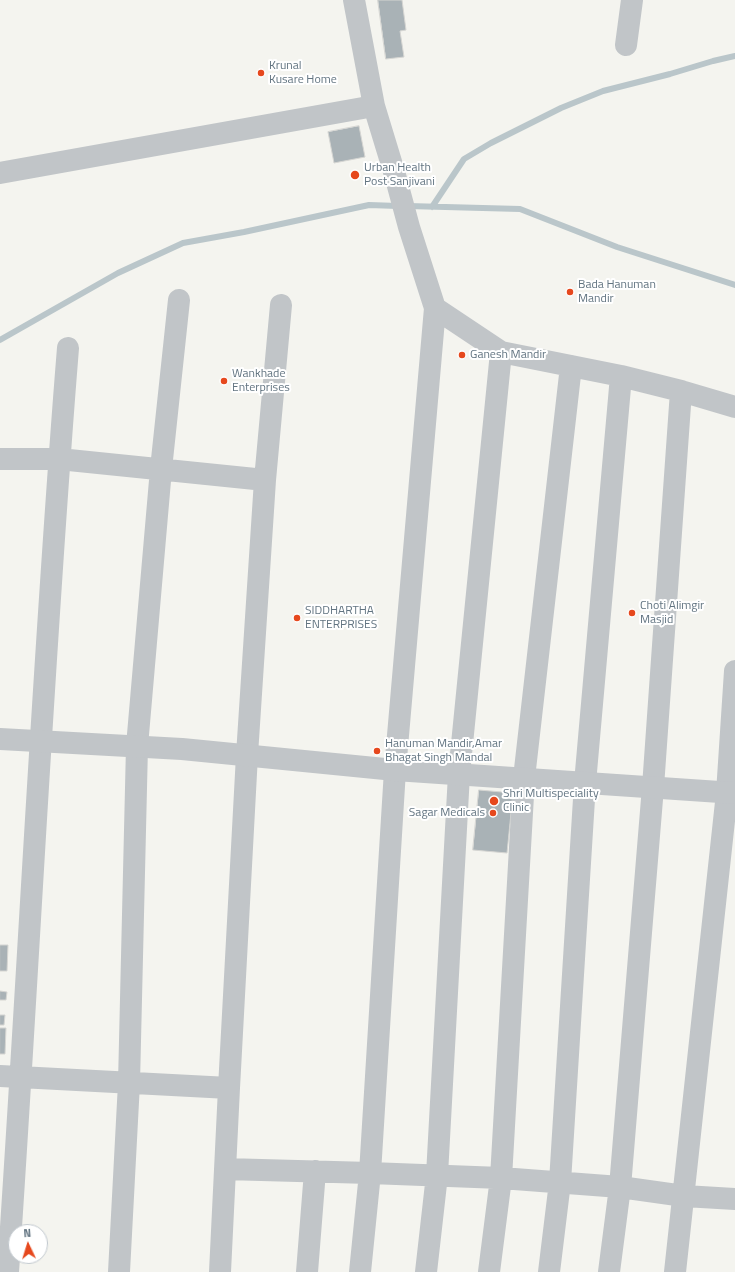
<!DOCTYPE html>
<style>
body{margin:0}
#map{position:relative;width:735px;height:1272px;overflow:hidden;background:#f4f4ef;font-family:"Titillium Web",sans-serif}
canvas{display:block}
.north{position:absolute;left:8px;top:1224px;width:40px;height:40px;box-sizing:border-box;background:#fff;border:1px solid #c0c7cd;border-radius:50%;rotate:356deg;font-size:11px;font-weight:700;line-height:16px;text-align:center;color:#627481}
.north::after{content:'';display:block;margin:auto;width:14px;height:18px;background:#e6481d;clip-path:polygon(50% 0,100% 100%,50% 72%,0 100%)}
</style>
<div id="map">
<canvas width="735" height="1272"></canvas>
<div class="north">N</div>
</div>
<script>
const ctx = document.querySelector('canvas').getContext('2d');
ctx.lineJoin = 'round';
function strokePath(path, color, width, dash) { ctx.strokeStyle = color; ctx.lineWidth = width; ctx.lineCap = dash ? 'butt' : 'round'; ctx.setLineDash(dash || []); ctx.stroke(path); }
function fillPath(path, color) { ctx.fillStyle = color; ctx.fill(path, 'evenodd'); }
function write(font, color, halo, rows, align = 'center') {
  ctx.font = font + ' "Titillium Web",sans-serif'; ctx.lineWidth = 4; ctx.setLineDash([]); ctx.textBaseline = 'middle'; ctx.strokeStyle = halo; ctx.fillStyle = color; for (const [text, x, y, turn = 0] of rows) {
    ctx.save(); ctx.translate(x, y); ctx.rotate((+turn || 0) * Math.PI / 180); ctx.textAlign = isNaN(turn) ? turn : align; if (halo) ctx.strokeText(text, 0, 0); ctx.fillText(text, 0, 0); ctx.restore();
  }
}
strokePath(new Path2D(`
 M408 206 520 209 617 247 735 285
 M432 207 464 159 491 143 561 108 603 91 670 74 713 61 735 56
 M0 340 118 273 183 243 244 232 369 205 398 206`), '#bac6ca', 6);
const building = new Path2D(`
 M378 0H402L406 30 400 31 404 57 386 59Z
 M359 126 365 157 334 163 328 132Z
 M479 790 513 793 507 853 473 850Z
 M0 945H8L7 971H0Z
 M0 991 7 992 6 1000H0Z
 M0 1015H5L4 1025H0Z
 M0 1028H6L5 1054H0Z`);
fillPath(building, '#a9b2b6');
strokePath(building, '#d5d5d2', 1);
strokePath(new Path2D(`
 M354 0 374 106 395 175 409 227 435 308 395 770 370 1173 360 1272
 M626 45 632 0
 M0 173 374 106
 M435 308 501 352 621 376 681 391 735 407
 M0 459H59L265 480
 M0 1076 229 1088
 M225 1169 370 1173 501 1178 620 1187 684 1196 735 1199
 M8 1272C29 964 43 656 68 348
 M119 1272 129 1083 137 746 161 469 179 300
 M220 1272 229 1088 247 755 265 480 281 305
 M307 1272 315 1171
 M426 1272 437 1175 459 774 501 352
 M489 1272 501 1178 524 778 571 366
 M549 1272 560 1182 585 783 621 376
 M609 1272 620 1187 653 787 681 391
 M675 1272 727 793 735 671`), '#c1c5c8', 22);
strokePath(new Path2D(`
 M0 739 182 749 395 770 735 793`), '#c1c5c8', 22);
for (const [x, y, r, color] of [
 [261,73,4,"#e6481d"],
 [355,175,5,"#e6481d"],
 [570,292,4,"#e6481d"],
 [462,355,4,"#e6481d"],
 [224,381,4,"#e6481d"],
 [632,613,4,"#e6481d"],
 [297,618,4,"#e6481d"],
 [377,751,4,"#e6481d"],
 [494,801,5,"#e6481d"],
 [493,813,4,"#e6481d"]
]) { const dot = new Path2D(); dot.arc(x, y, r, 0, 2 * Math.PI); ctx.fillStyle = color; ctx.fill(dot); strokePath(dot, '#fff', 1.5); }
write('12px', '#627481', '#fff', [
 ["Krunal",269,66],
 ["Kusare Home",269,80],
 ["Urban Health",364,168],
 ["Post Sanjivani",364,182],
 ["Bada Hanuman",578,285],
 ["Mandir",578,299],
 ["Ganesh Mandir",470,355],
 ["Wankhade",232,374],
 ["Enterprises",232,388],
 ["Choti Alimgir",640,606],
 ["Masjid",640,620],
 ["SIDDHARTHA",305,611],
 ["ENTERPRISES",305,625],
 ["Hanuman Mandir,Amar",385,744],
 ["Bhagat Singh Mandal",385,758],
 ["Shri Multispeciality",503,794],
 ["Clinic",503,808],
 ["Sagar Medicals",485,813,"right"]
], 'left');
</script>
